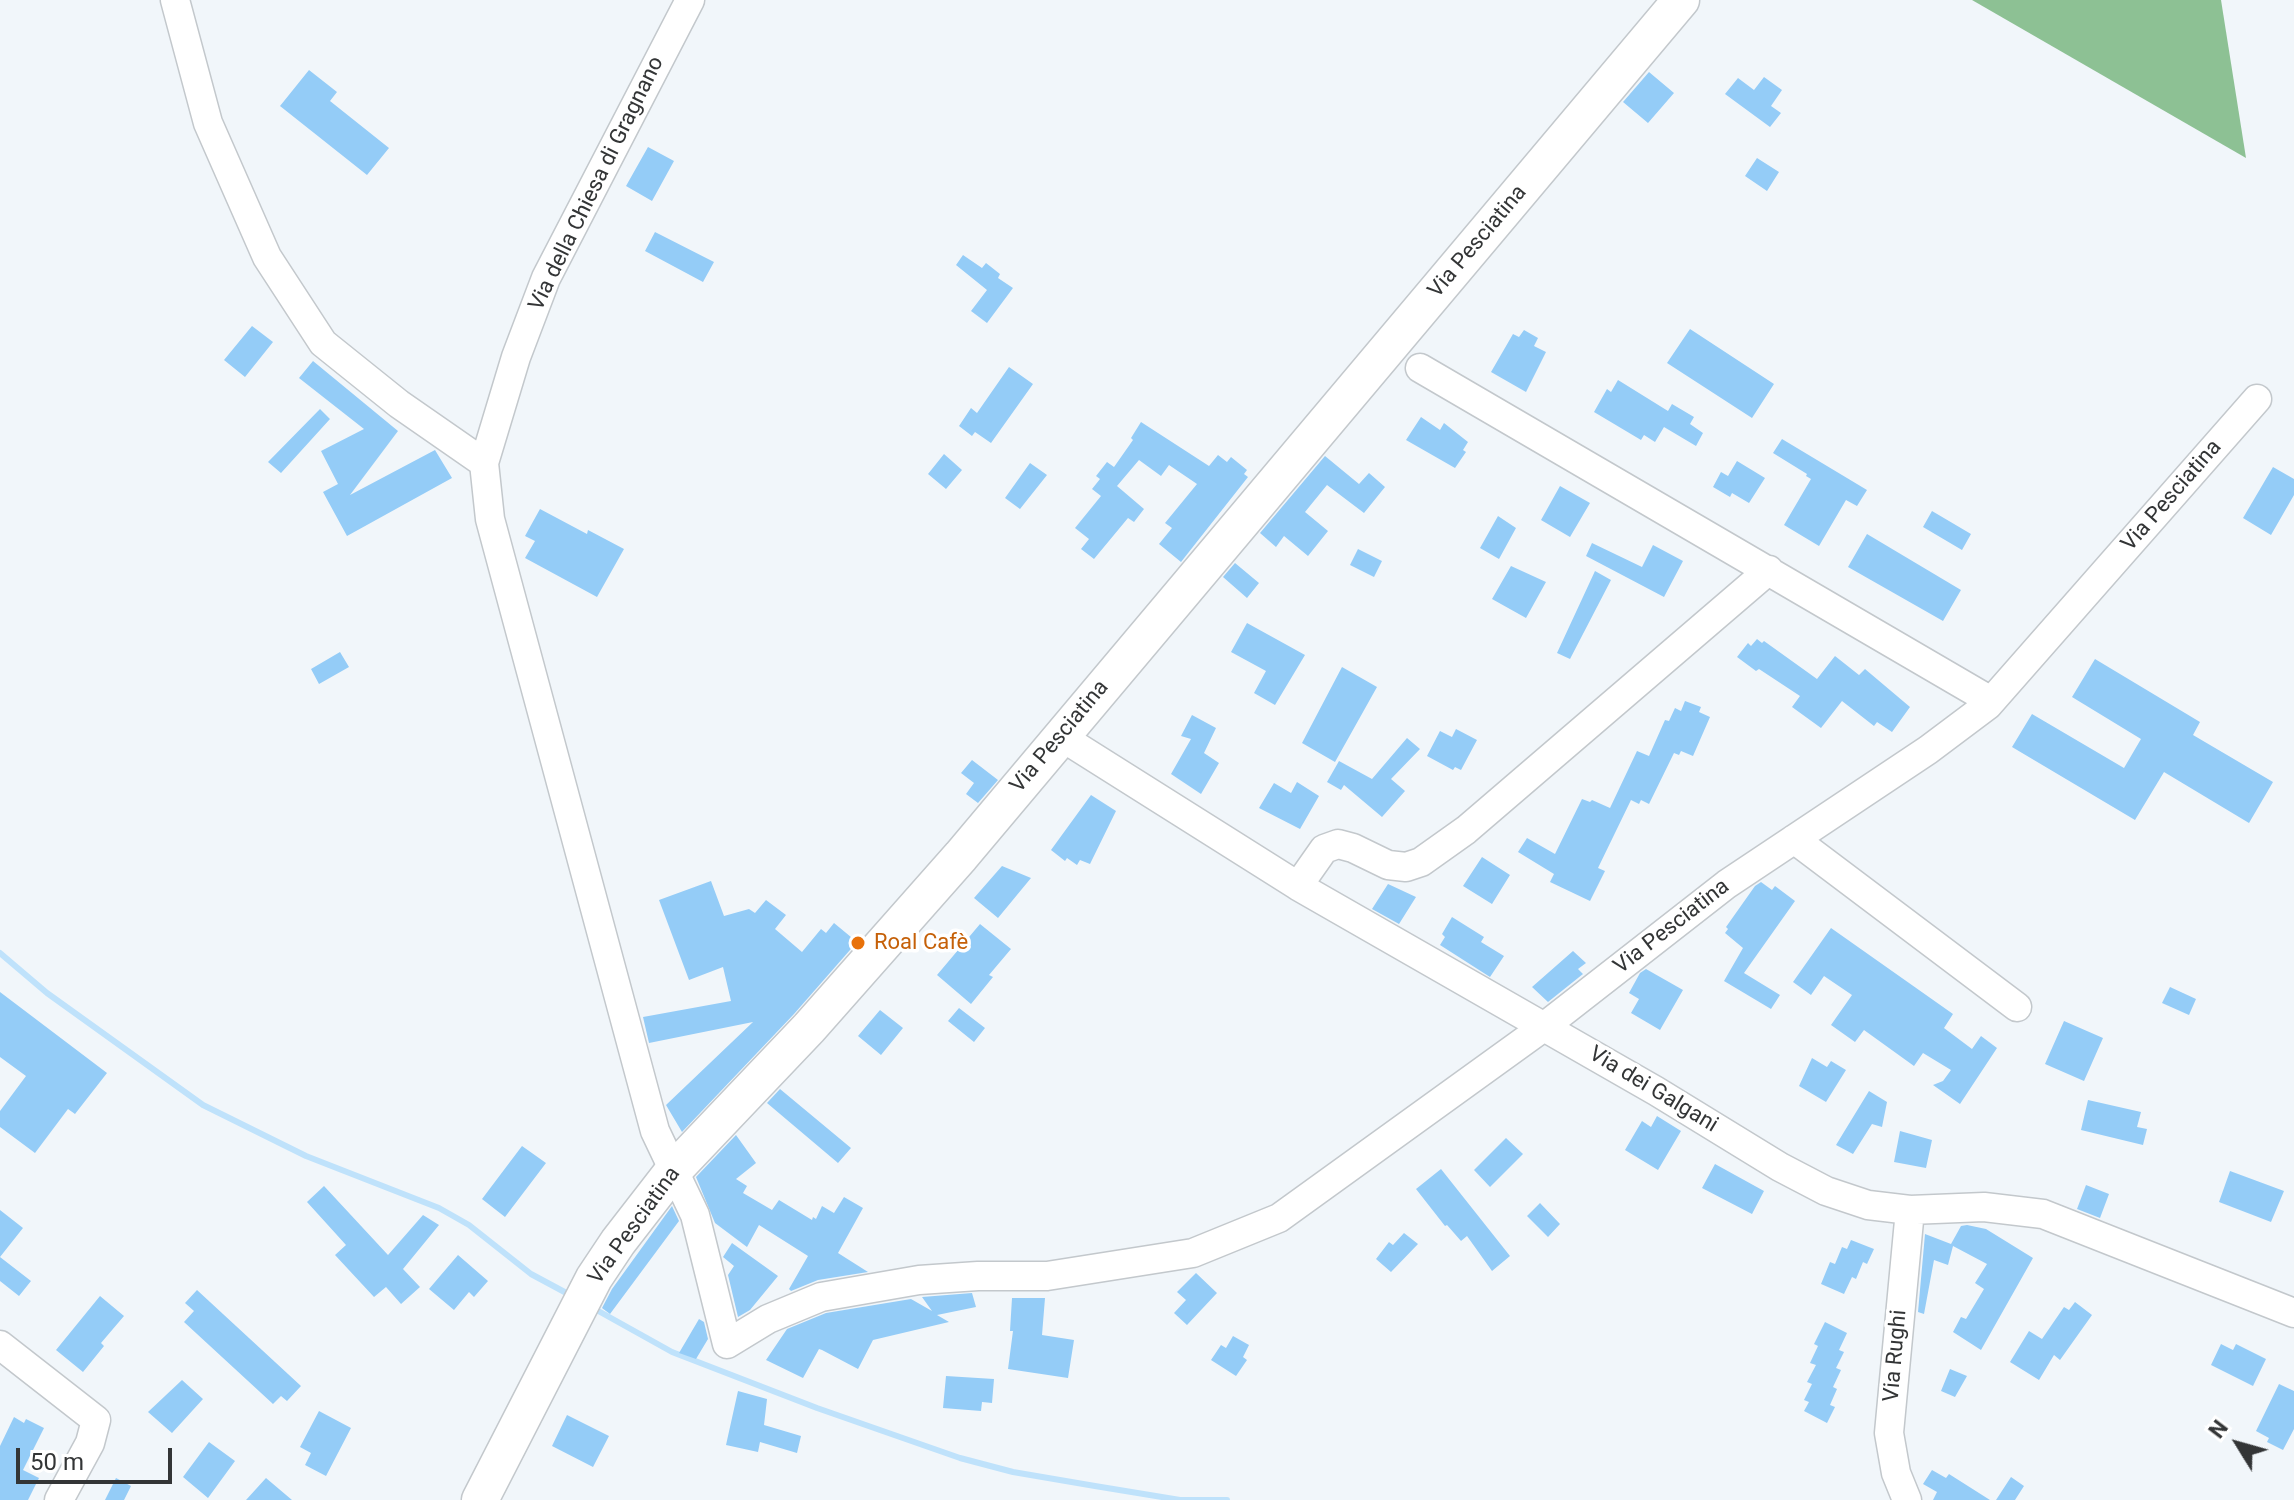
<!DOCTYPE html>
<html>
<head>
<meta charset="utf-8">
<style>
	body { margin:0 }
	#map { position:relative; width:2294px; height:1500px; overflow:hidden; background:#f1f6fa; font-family:Roboto,sans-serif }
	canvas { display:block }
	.north { position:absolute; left:2198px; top:1404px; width:80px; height:80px; -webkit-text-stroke:6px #fff; paint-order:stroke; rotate:307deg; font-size:22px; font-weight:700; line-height:32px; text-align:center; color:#333536 }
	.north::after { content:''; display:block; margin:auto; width:28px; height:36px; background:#333536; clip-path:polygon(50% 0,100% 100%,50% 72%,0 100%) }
	.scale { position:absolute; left:16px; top:1448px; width:156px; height:36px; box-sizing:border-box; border:4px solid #333536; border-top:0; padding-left:10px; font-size:24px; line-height:28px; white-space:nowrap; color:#333536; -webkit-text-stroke:6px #fff; paint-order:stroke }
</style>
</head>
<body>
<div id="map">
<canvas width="2294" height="1500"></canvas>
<div class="north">N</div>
<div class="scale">50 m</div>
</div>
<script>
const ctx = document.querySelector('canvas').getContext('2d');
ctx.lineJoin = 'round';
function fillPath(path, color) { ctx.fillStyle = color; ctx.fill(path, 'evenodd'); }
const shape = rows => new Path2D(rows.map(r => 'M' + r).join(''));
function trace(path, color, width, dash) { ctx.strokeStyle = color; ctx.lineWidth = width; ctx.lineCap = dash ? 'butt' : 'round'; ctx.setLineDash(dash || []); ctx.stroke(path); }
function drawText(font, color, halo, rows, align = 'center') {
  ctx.font = font + ' Roboto,sans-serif'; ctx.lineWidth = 7; ctx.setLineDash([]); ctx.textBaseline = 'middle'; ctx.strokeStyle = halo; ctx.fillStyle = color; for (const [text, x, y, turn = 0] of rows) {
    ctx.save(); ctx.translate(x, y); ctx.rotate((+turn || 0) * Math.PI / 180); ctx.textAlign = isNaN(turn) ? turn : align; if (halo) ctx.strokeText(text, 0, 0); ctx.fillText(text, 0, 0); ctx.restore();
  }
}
fillPath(shape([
	[1972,0,2221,0,2246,158]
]), '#8dc194');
trace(shape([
	[0,953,47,993,203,1105,306,1156,439,1208,469,1225,531,1274,572,1296],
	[593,1308,672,1352,817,1408,960,1458,1013,1472,1095,1486,1180,1500,1227,1500]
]), '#bfe2fb', 6);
fillPath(shape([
	[309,70,337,92,330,101,389,148,367,175,280,106],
	[1649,72,1674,93,1648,123,1623,102],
	[1764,77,1782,90,1771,106,1781,113,1770,127,1725,94,1738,78,1754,90],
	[648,147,674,161,652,201,626,186],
	[1757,158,1779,172,1767,191,1745,176],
	[655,232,714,262,703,282,645,251],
	[963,255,982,268,986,263,1000,274,998,278,1013,288,987,323,971,311,987,290,956,265],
	[252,326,273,342,245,377,224,360],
	[1690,329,1774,384,1752,418,1667,363],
	[1524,330,1538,338,1534,346,1546,352,1526,392,1491,372,1513,334,1519,337],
	[313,361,398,431,350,495,435,450,452,478,347,536,323,492,338,484,321,451,364,429,299,378],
	[1009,367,1033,384,991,443,975,432,972,436,959,426,971,408,977,413],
	[1618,380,1668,411,1672,404,1694,417,1690,424,1703,433,1696,446,1664,427,1655,442,1644,435,1641,440,1594,412,1607,389,1611,392],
	[320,409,330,419,281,473,268,462],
	[1421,417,1440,430,1444,423,1468,442,1463,450,1466,452,1455,468,1406,440],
	[1141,422,1209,466,1218,455,1227,462,1231,457,1247,470,1244,474,1248,477,1181,562,1159,544,1172,528,1165,523,1197,484,1169,465,1161,476,1139,460,1117,486,1144,509,1134,522,1128,518,1094,559,1081,549,1089,539,1075,528,1101,496,1092,489,1100,479,1096,476,1107,462,1114,467,1133,440,1131,438],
	[1782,439,1867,490,1857,506,1846,500,1819,546,1784,525,1811,479,1806,476,1807,474,1773,453],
	[944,454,962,470,946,489,928,474],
	[1325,456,1359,484,1369,473,1385,487,1364,513,1327,485,1305,512,1328,531,1308,556,1284,536,1276,547,1260,533],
	[1737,461,1765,478,1749,503,1732,493,1730,497,1713,487,1721,472,1728,476],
	[1030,463,1047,475,1020,509,1005,498],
	[2273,467,2294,479,2294,495,2271,535,2243,518],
	[1560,486,1590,503,1570,537,1541,520],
	[540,509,587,534,588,530,624,549,597,597,525,558,535,541,525,536],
	[1932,511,1971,534,1962,550,1923,527],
	[1498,516,1516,528,1499,559,1480,548],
	[1867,534,1961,590,1943,621,1848,567],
	[1592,543,1642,567,1653,545,1683,561,1664,597,1586,556],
	[1358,549,1382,561,1374,577,1350,565],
	[1235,563,1259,583,1247,598,1223,577],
	[1511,566,1546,582,1526,618,1492,599],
	[1595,571,1611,580,1570,659,1557,653],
	[1247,623,1305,655,1275,705,1254,693,1266,671,1231,652],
	[1757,639,1762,643,1764,641,1817,679,1835,656,1859,675,1865,669,1910,707,1892,732,1877,722,1874,726,1842,701,1821,728,1792,707,1800,696,1759,669,1756,671,1737,657,1748,643,1751,646],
	[340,652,349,667,319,684,311,669],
	[2095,659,2200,722,2193,735,2273,782,2249,823,2164,772,2135,820,2012,747,2032,714,2124,768,2141,739,2072,697],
	[1342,667,1377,687,1335,762,1302,743],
	[1685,701,1701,707,1699,712,1710,717,1693,756,1681,751,1679,755,1674,753,1649,804,1641,800,1639,804,1631,800,1598,868,1605,871,1590,901,1550,882,1554,874,1518,852,1527,838,1555,854,1582,799,1590,802,1592,800,1610,808,1637,751,1649,756,1665,720,1669,721,1675,708,1681,711],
	[1192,715,1216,728,1204,753,1219,763,1201,794,1171,774,1191,739,1181,736],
	[1456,729,1477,740,1461,770,1455,767,1453,770,1427,756,1440,731,1452,737],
	[1407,738,1420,749,1391,779,1405,791,1382,817,1344,785,1341,790,1327,782,1339,761,1372,779],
	[972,760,998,780,978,803,966,794,974,783,961,773],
	[1297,782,1319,796,1300,829,1259,808,1274,783,1291,793],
	[1091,795,1116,811,1090,864,1080,860,1077,865,1067,858,1065,861,1051,850],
	[1482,857,1510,875,1492,904,1463,886],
	[1002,866,1031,878,998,918,974,898],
	[711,881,724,916,749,909,755,913,766,900,786,915,775,929,802,952,821,929,826,933,834,923,857,942,794,1014,682,1132,666,1105,753,1022,649,1043,643,1017,731,1001,723,967,689,980,659,900],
	[1761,882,1772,890,1775,886,1795,901,1744,973,1780,995,1771,1009,1724,981,1743,948,1725,933,1728,929,1726,927,1755,886],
	[1388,884,1416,897,1399,924,1372,909],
	[1452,917,1484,937,1481,942,1504,956,1490,977,1440,945,1445,937,1442,934],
	[980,924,1011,949,989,975,993,977,971,1004,937,975],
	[1831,928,1953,1014,1944,1028,1972,1049,1981,1036,1997,1048,1960,1104,1933,1085,1943,1081,1951,1070,1923,1053,1914,1066,1864,1030,1855,1042,1831,1025,1852,995,1824,976,1811,995,1793,982],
	[1573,951,1586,963,1578,969,1583,974,1548,1002,1532,987],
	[1646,969,1683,990,1660,1030,1631,1013,1639,999,1629,993,1640,973],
	[2170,987,2196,999,2189,1015,2162,1003],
	[0,992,107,1073,75,1114,68,1109,35,1153,0,1127,0,1111,26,1076,0,1057],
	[959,1008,985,1028,974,1042,948,1021],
	[880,1010,903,1028,881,1055,858,1036],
	[2064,1021,2103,1038,2084,1081,2045,1064],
	[1812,1058,1827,1067,1831,1061,1846,1070,1826,1102,1799,1086],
	[780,1089,851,1148,838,1163,767,1103],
	[1869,1091,1887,1102,1882,1127,1872,1124,1853,1154,1836,1145],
	[2088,1100,2141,1112,2137,1127,2147,1129,2143,1145,2081,1130],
	[1657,1116,1681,1131,1658,1170,1625,1150,1642,1121,1651,1127],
	[1900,1131,1932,1140,1926,1168,1894,1162],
	[736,1135,756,1163,736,1179,747,1186,743,1193,772,1210,779,1200,812,1220,813,1217,816,1219,822,1206,834,1213,844,1197,863,1208,838,1253,868,1272,818,1280,791,1291,789,1289,808,1256,759,1225,747,1247,715,1223,696,1177],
	[1506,1138,1523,1154,1490,1187,1474,1170],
	[522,1146,546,1163,505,1217,482,1199],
	[1715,1164,1764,1191,1752,1214,1702,1188],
	[1441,1169,1510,1256,1492,1271,1467,1236,1461,1241,1447,1225,1445,1226,1416,1189],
	[2230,1171,2284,1191,2271,1222,2219,1202],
	[2086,1185,2109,1194,2100,1218,2077,1209],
	[324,1186,388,1255,423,1215,439,1225,403,1269,420,1287,401,1304,386,1287,374,1297,335,1255,346,1245,307,1202],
	[1540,1203,1560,1224,1548,1237,1527,1216],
	[672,1206,679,1221,610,1314,602,1308,612,1289],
	[0,1210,23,1228,0,1257,31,1281,19,1296,0,1281],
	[1967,1225,1986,1229,2033,1258,1981,1350,1953,1332,1961,1317,1966,1319,1984,1289,1975,1283,1987,1264,1953,1246,1948,1265,1934,1260,1924,1314,1918,1312,1925,1234,1951,1244,1961,1226],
	[1404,1233,1418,1244,1391,1272,1376,1259,1389,1242,1393,1245],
	[1851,1240,1874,1249,1867,1264,1863,1262,1856,1279,1852,1277,1844,1294,1821,1284,1830,1262,1835,1264,1842,1247,1847,1249],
	[732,1243,778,1276,750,1310,738,1317,728,1275,734,1266,723,1257],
	[458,1255,488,1281,474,1297,469,1292,454,1310,429,1289],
	[1196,1273,1217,1293,1187,1325,1174,1313,1186,1300,1177,1292],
	[197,1290,301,1386,287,1401,281,1396,273,1404,184,1322,194,1311,185,1303],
	[972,1293,976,1307,937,1315,949,1322,873,1340,858,1369,822,1350,819,1349,803,1378,766,1360,787,1329,826,1313,911,1299,932,1311,922,1297],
	[100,1296,124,1316,101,1343,104,1346,83,1372,56,1350],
	[1012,1298,1045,1298,1042,1335,1074,1340,1068,1378,1008,1369,1013,1331,1010,1331],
	[2075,1302,2092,1315,2060,1360,2054,1355,2039,1380,2010,1362,2029,1331,2042,1339,2064,1307,2069,1310],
	[699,1319,704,1322,708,1339,696,1359,679,1353],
	[1825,1322,1847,1333,1839,1350,1844,1352,1836,1368,1841,1370,1833,1387,1837,1389,1830,1405,1835,1407,1827,1423,1804,1411,1809,1402,1804,1400,1812,1384,1807,1382,1816,1365,1810,1363,1818,1346,1814,1344],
	[1233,1336,1249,1345,1243,1357,1247,1360,1236,1376,1211,1360,1221,1345,1226,1348],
	[2221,1344,2233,1350,2236,1344,2266,1359,2253,1386,2211,1365],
	[1950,1369,1967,1376,1955,1397,1941,1391],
	[946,1376,994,1379,992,1403,982,1402,981,1411,943,1408],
	[182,1380,203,1399,172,1433,148,1412],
	[2279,1384,2294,1391,2294,1429,2283,1450,2267,1442,2269,1438,2256,1431],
	[738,1391,767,1399,764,1425,801,1436,797,1453,760,1442,758,1452,726,1445],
	[319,1411,351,1428,326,1476,305,1465,311,1453,300,1447],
	[567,1415,609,1436,593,1467,552,1446],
	[14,1417,24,1423,26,1419,44,1428,23,1470,39,1478,28,1500,0,1500,0,1446],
	[209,1442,235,1461,208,1498,183,1477],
	[1932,1470,1946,1478,1949,1474,1990,1500,1933,1500,1937,1492,1923,1484],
	[2011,1477,2024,1486,2015,1500,1996,1500],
	[116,1478,131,1486,124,1500,105,1500],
	[266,1478,292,1500,246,1500]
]), '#94ccf7');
const minor = shape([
	[175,0,208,123,267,257,323,343,399,404,484,463],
	[690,0,546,278,516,357,484,463,490,519,655,1131,695,1215,727,1344,768,1319,821,1297,919,1280,978,1276,1047,1276,1193,1253,1279,1218,1545,1026,1727,884,1928,750,1988,705,2257,399],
	[1420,368,1991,701],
	[1060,736,1298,886,1656,1091,1780,1167,1826,1191,1868,1205,1910,1210,1984,1207,2043,1214,2294,1313],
	[1794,839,2017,1007],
	[1298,886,1324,849,1338,844,1353,848,1388,865,1406,867,1421,862,1466,830,1769,570],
	[0,1345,96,1420,90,1443,59,1500],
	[1907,1500,1896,1473,1889,1433,1910,1210]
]);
const major = shape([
	[480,1500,594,1278,618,1242,673,1171,809,1028,961,856,1681,0]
]);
trace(minor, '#c3c8cc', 31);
trace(major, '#c3c8cc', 39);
trace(minor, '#fff', 28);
trace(major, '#fff', 36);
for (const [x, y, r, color] of [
	[858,943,8,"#e8710a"]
]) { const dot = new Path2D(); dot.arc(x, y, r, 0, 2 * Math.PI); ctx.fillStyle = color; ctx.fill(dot); trace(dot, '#fff', 3); }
drawText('22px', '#333536', '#fff', [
	["Via della Chiesa di Gragnano",597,184,-64],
	["Via Pesciatina",1478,242,-50],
	["Via Pesciatina",2172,496,-49],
	["Via Pesciatina",1060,737,-50],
	["Via Pesciatina",1672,927,-38],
	["Via dei Galgani",1653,1090,31],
	["Via Pesciatina",635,1226,-54],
	["Via Rughi",1896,1356,-85]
]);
drawText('22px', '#c56008', '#fff', [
	["Roal Cafè",874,943]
], 'left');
</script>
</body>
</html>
